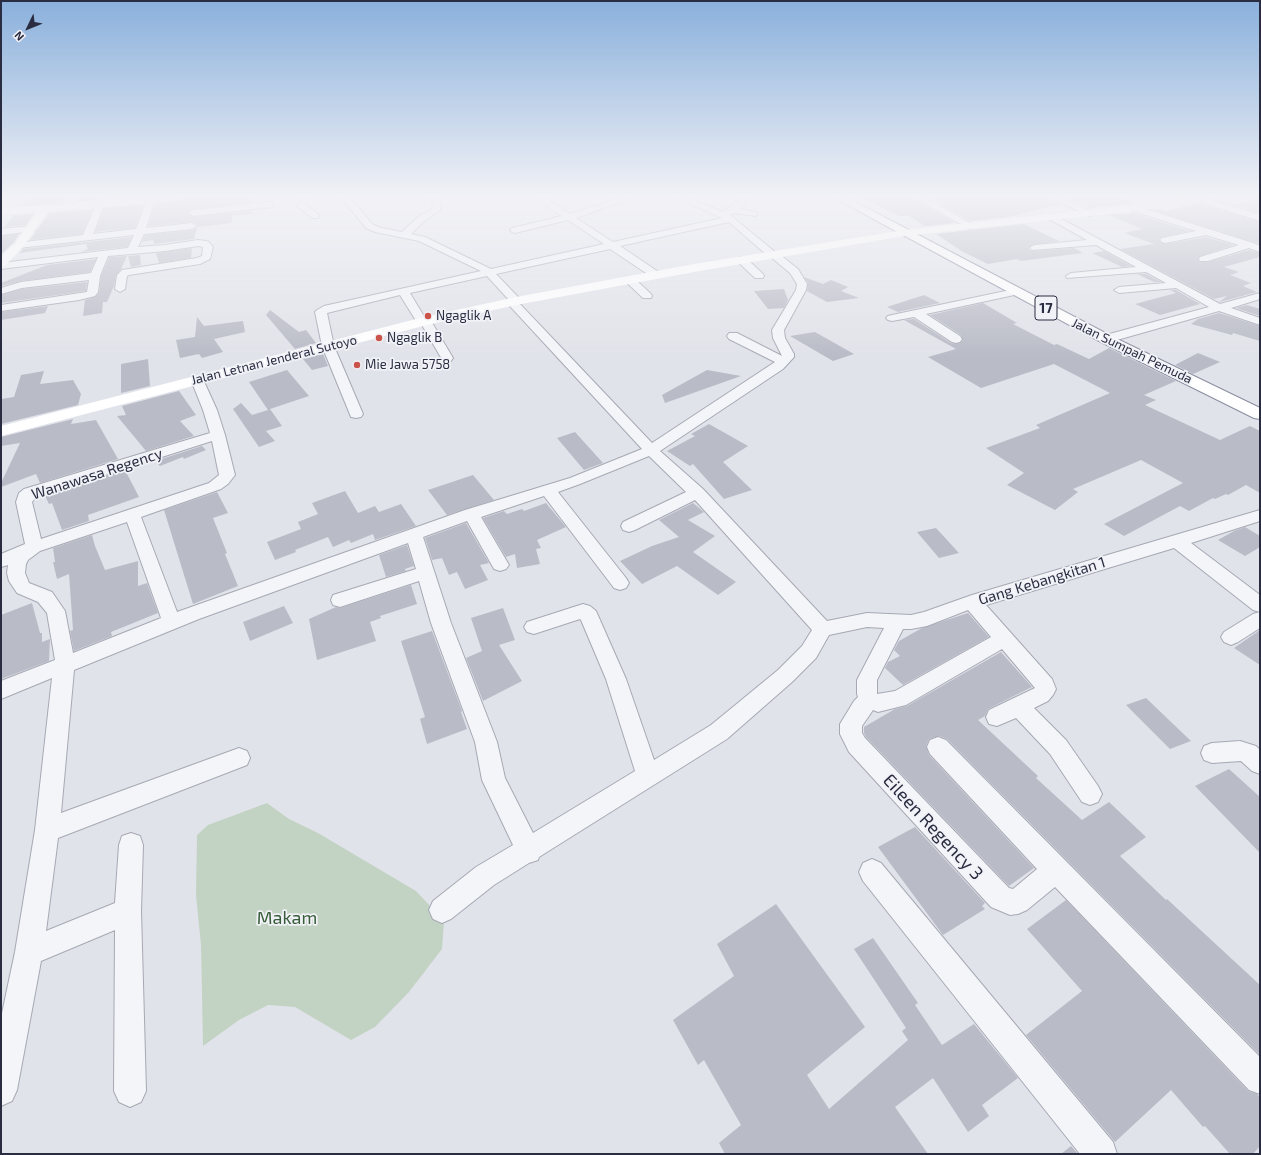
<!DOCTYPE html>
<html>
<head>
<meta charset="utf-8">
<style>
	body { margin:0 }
	#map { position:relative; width:1261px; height:1155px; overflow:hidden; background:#e1e3ea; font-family:"Exo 2",sans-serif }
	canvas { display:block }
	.frame { position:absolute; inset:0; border:2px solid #2a2d41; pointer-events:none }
	.north { position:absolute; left:8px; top:8px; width:40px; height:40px; -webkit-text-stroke:3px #f1f2f7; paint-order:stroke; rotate:227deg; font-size:11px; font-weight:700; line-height:16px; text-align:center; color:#2a2d41 }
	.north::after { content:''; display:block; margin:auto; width:14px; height:18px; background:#2a2d41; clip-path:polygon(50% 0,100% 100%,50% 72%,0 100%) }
</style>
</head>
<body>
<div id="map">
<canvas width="1261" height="1155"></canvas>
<div class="frame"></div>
<div class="north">N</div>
</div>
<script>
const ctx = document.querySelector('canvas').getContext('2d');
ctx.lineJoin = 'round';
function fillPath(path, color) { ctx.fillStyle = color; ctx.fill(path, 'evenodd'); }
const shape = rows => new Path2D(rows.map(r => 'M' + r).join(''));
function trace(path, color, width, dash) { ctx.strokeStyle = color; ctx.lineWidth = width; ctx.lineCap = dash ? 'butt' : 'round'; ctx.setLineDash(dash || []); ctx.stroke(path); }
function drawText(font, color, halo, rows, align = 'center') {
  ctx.font = font + ' "Exo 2",sans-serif'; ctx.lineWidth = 3.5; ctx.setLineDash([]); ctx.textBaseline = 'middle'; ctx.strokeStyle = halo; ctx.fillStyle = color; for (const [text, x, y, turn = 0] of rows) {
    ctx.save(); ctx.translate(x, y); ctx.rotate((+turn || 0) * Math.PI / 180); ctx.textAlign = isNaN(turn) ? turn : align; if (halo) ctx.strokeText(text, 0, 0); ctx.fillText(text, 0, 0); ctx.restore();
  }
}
fillPath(shape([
	[267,803,289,819,318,833,416,891,444,921,442,949,409,992,375,1027,351,1040,295,1007,268,1005,239,1020,203,1046,201,945,196,895,197,835,208,825]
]), '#c3d3c3');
fillPath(shape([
	[29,196,69,196,61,204,22,206],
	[82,196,85,196,84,198,130,196,77,202],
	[186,196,232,196,232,199,254,196,253,202,193,209,188,213,193,217,252,211,251,214,232,215,232,223,198,227,198,225,192,222,148,226,156,203,180,200],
	[857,196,911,196,955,223,925,226,909,216,899,216],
	[927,196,1045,196,1061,204,1008,217,970,221],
	[1062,196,1119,196,1138,203,1091,208],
	[1260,198,1260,213,1215,199,1236,204],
	[1198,203,1260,222,1260,244,1152,210,1160,209,1167,211],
	[144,204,135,228,95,232,104,208],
	[93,209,82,234,30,240,49,213],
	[1133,213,1190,231,1162,237,1158,240,1165,244,1206,237,1234,245,1200,256,1198,260,1200,262,1208,262,1249,250,1260,253,1260,257,1224,267,1239,272,1230,275,1251,283,1243,286,1257,292,1220,302,1219,302,1227,296,1214,299,1120,249,1154,244,1124,233,1142,229,1109,215],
	[34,214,26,225,4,227,14,215],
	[1024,224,1059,241,1032,245,1028,248,1031,251,1074,248,1083,253,1021,261,1017,259,988,264,963,252,936,234],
	[197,228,194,239,154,244,153,240,142,242,145,235,192,230],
	[19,234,14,242,1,254,1,236],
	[132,237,127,247,80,252,88,249,86,244,19,253,23,249],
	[192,248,191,258,159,263,156,253],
	[1104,251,1131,266,1122,267,1092,253],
	[140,255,141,265,131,267,128,256],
	[127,256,121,269,116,275,114,286,107,302,103,302,102,313,83,316,85,300,95,297,99,293,101,276,109,257],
	[96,259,90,272,21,281,1,286,1,283,47,265],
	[1137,274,1146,274,1161,282,1154,282],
	[804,277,823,284,831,280,848,287,841,291,859,298,827,302,807,291,808,283],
	[87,282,86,291,1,303,1,295,22,289],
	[784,289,788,300,784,308,768,309,754,291],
	[1170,290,1176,290,1200,304,1160,315,1135,304,1176,293],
	[924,295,940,303,898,312,887,307],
	[983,303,1017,323,1013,324,1054,345,1057,344,1089,359,1109,348,1176,381,1144,395,1156,400,1145,405,1220,440,1250,426,1260,431,1260,493,1246,485,1228,495,1226,494,1215,499,1213,498,1189,511,1180,506,1124,536,1104,524,1183,483,1141,460,1073,489,1078,492,1055,510,1007,485,1024,473,986,448,1040,428,1036,425,1110,393,1054,364,981,388,928,357,956,349,904,320,914,319,951,343,956,344,960,343,963,340,961,335,930,315],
	[1247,305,1260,309,1260,316,1236,308],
	[48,306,45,313,1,320,1,312],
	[270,310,299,332,306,330,316,343,295,349,266,315],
	[1219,313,1260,326,1260,341,1233,333,1232,335,1191,324,1198,319],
	[197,317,204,326,243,321,245,332,214,339,223,352,202,358,199,354,180,358,176,340,195,337],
	[815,332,854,354,833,361,790,336],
	[1198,353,1220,362,1193,374,1175,365],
	[323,354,328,366,312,370,303,359],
	[148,359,150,386,121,393,121,364],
	[287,370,309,396,270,409,282,426,266,431,275,441,259,447,233,409,241,403,252,415,268,410,249,382],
	[707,370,741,376,665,403,662,395],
	[44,371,40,384,73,380,81,394,78,405,1,424,1,399,14,397,21,375],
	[179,391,196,415,180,421,194,436,146,451,117,416,126,415,122,406],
	[73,419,71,424,96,420,118,459,40,483,36,474,1,487,1,483,20,443,1,446,1,437],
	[709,424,748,446,723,462,752,490,724,499,693,464,690,466,667,451,695,436,691,434],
	[575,432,603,463,584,470,557,438],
	[202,446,206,450,184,459,183,457,160,466,155,461],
	[125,470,139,497,88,515,89,521,62,530,52,503,49,504,45,496],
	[473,475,494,500,447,515,428,490],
	[345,491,358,513,375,506,379,512,401,504,416,526,375,540,373,534,351,543,349,540,333,547,328,537,295,550,296,552,275,560,267,542,301,529,298,522,318,514,312,503],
	[217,492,228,513,213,518,227,553,225,554,238,586,193,604,164,510],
	[546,503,566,527,537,540,541,548,536,549,540,564,517,568,515,554,506,557,483,518,504,511,507,514,522,509,524,511],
	[693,503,704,512,688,520,715,536,693,552,736,582,718,595,677,566,642,584,620,561,652,546,679,537,659,520],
	[466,523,489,563,480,565,488,580,465,589,457,572,449,575,442,558,432,560,425,538],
	[1245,527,1260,536,1260,547,1245,556,1218,540,1234,531],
	[936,528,959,553,939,558,917,532],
	[92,535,95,546,105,570,138,561,138,586,147,583,158,613,111,632,112,636,74,651,70,631,73,630,69,574,57,579,53,562,55,562,53,548],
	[407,545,414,566,405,569,406,571,386,577,379,555],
	[411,585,417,604,380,616,381,618,370,622,376,641,317,660,309,619,336,607,340,608],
	[32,603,40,633,42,633,42,642,50,639,49,661,1,679,1,615],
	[284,606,293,623,250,641,243,622],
	[503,608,515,640,499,645,522,681,483,701,466,658,482,651,471,618],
	[968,613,989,637,903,685,885,668,888,662,900,656,894,650,899,641,922,628],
	[1260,630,1260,665,1234,648],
	[432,631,462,711,461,712,467,729,427,744,420,719,425,717,401,641],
	[1001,652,1032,687,988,709,985,716,978,720,1038,776,1036,778,1082,820,1109,802,1146,837,1120,856,1166,900,1167,899,1260,985,1260,1055,947,739,939,736,929,739,926,746,929,755,1034,868,1009,886,866,737,864,733,864,727,895,709,907,706],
	[1146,698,1191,741,1170,749,1126,705],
	[1229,769,1260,797,1260,853,1195,786],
	[915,827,985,903,982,906,985,909,943,935,878,847],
	[1066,900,1248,1091,1257,1094,1260,1098,1260,1146,1253,1154,1230,1154,1205,1126,1203,1127,1171,1090,1115,1142,1026,1035,1082,991,1027,929],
	[776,904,865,1027,807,1075,829,1109,908,1040,902,1031,906,1028,854,949,873,938,918,1003,915,1005,942,1045,974,1024,1018,1078,982,1105,989,1116,968,1132,933,1078,895,1107,928,1154,725,1154,719,1143,741,1125,704,1060,698,1065,673,1020,734,976,717,944],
	[1071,1146,1078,1154,1061,1154]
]), '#b9bbc6');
const street = shape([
	[72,196,81,196,66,210,60,210,59,208,60,206,72,196],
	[304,196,312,196,306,205,318,214,319,216,318,218,312,218,297,206,304,196],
	[340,196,349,196,372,224,381,228,402,232,418,217,432,209,433,203,426,196,435,196,441,202,440,210,424,221,411,234,425,237,491,269,604,244,568,220,515,233,512,232,510,230,512,228,562,216,542,203,541,201,542,199,548,199,570,214,625,196,638,196,576,218,613,242,722,218,673,196,685,196,723,212,744,196,754,196,739,209,756,212,757,214,756,216,733,213,730,215,775,252,778,253,798,269,807,284,806,290,784,330,785,338,794,354,794,357,783,369,660,451,703,489,827,621,867,613,911,615,924,612,972,595,1260,510,1260,521,1191,543,1260,595,1260,628,1238,642,1231,645,1224,642,1221,637,1224,632,1253,614,1260,612,1253,610,1174,548,986,605,1052,679,1056,689,1053,695,1048,701,1034,708,1066,740,1098,786,1102,794,1098,802,1090,805,1082,802,1050,754,1016,718,997,726,989,724,986,717,989,710,1035,688,1002,649,906,705,878,712,873,710,862,726,862,733,865,738,1009,888,1013,889,1037,869,930,754,927,747,930,740,938,737,946,740,1260,1057,1260,1094,1249,1090,1055,887,1027,910,1018,914,1010,915,991,907,849,752,840,734,840,724,854,701,858,697,857,694,857,680,884,628,867,627,829,635,816,658,792,682,727,739,539,857,538,860,529,863,494,885,451,919,442,923,433,919,429,910,433,901,476,867,513,845,482,780,475,742,431,623,419,581,340,607,333,605,331,600,333,595,416,569,408,543,199,619,74,670,61,813,239,748,247,751,250,758,247,765,58,838,46,931,115,903,119,845,122,836,131,833,140,836,143,845,141,911,146,1091,141,1102,130,1107,119,1102,114,1091,115,930,41,961,17,1090,12,1101,1,1106,1,1018,15,952,35,830,52,678,1,699,1,681,55,660,47,613,38,602,17,593,9,581,7,573,8,565,1,567,1,554,25,544,16,502,19,493,24,489,210,433,203,410,191,380,192,377,202,377,217,410,225,435,235,475,228,484,221,489,141,517,177,612,465,510,570,478,642,449,508,304,506,302,509,300,487,276,410,293,425,318,429,319,431,321,453,358,451,361,447,362,443,361,422,325,418,324,400,295,327,313,334,346,363,414,361,417,356,418,351,417,322,346,315,312,317,310,324,306,481,271,419,241,375,232,366,228,340,196],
	[729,222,769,257,772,258,790,273,797,284,796,290,772,330,773,338,782,356,737,333,729,333,727,336,729,339,775,362,652,443,519,303,521,301,520,299,496,274,610,249,652,277,656,278,661,275,660,273,620,246,729,222],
	[212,441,219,475,209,483,41,539,32,502,36,497,212,441],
	[649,456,686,492,623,522,621,526,623,530,629,532,635,530,695,500,812,630,802,646,778,670,711,725,654,760,626,679,596,611,590,606,583,604,527,622,524,627,527,632,534,634,580,619,581,620,606,679,635,771,533,833,505,778,497,742,451,623,423,537,467,521,494,569,500,571,506,569,509,565,481,517,544,496,614,588,620,590,626,588,629,583,626,578,558,492,580,484,649,456],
	[127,522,161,618,73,653,65,611,52,592,29,583,25,573,26,564,28,560,40,551,127,522],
	[968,610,991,637,895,691,877,694,877,680,903,629,911,629,927,626,968,610],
	[912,196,923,196,975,226,970,229,967,228,912,196],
	[1046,196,1058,196,1095,213,1091,216,1088,215,1046,196],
	[1193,196,1199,196,1260,215,1260,221,1193,200,1193,196],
	[151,197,155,200,146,228,192,223,197,226,192,229,144,234,138,247,165,245,198,240,206,241,209,242,213,247,210,259,200,264,129,275,127,276,125,289,120,292,115,289,117,275,122,270,197,258,202,256,203,247,198,246,165,251,108,256,100,276,98,292,95,296,79,300,1,311,1,305,87,292,89,280,22,288,1,294,1,288,21,282,91,273,98,257,1,269,1,263,128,248,134,235,19,248,14,245,16,243,83,235,96,205,100,202,104,205,93,234,136,229,147,200,151,197],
	[269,202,272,203,273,205,272,207,193,216,189,213,193,210,269,202],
	[1133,205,1253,243,1260,246,1260,252,1249,248,1208,261,1200,261,1199,259,1200,257,1239,245,1206,235,1165,243,1162,242,1160,240,1162,238,1196,231,1130,210,1129,208,1130,206,1133,205],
	[1052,214,1220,304,1260,293,1260,299,1231,308,1260,318,1260,325,1219,311,1110,342,1102,342,1100,339,1102,336,1209,307,1176,288,1119,293,1114,290,1119,287,1166,283,1146,272,1067,278,1066,276,1071,273,1136,267,1096,245,1032,250,1030,248,1032,246,1035,245,1087,240,1049,219,1048,217,1052,214],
	[31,226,36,229,34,231,1,235,1,229,31,226],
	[742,257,746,258,763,274,764,276,763,278,755,278,738,262,737,260,738,258,742,257],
	[630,277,634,278,651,294,652,296,651,298,643,298,626,282,625,280,630,277],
	[1015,289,1019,290,1020,292,1019,294,926,314,960,336,962,339,960,342,956,343,952,342,914,317,892,321,888,320,886,318,888,316,892,315,1015,289],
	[1240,741,1256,746,1260,750,1260,774,1252,771,1241,761,1212,763,1204,760,1201,753,1204,746,1212,743,1240,741],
	[872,859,881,863,1113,1142,1117,1154,1080,1154,863,881,859,872,863,863,872,859]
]);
const highway = shape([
	[831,196,844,196,1111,336,1260,408,1260,419,1254,418,1101,342,831,196]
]);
trace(street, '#a6a9b4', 2);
trace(highway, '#898da0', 2);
fillPath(street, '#f4f5f8');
fillPath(shape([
	[147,196,185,196,180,199,48,212,23,247,5,266,1,267,1,256,15,243,37,212,1,214,1,208,63,205,147,196],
	[1190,196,1218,196,1213,199,1133,211,904,236,694,272,516,305,427,325,1,436,1,426,420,318,516,297,694,264,904,230,1133,205,1190,196]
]), '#fff');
fillPath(highway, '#fff');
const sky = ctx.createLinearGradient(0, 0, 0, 358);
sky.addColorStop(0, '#8ab0dc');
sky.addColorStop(0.55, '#f2f2f6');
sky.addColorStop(1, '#f2f2f600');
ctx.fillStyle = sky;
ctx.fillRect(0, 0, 1261, 358);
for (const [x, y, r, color] of [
	[428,316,4,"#cb544a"],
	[379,338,4,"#cb544a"],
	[357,365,4,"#cb544a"]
]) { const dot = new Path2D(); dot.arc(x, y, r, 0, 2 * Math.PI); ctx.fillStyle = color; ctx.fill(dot); trace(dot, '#f1f2f7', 1.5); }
drawText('13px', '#2a2d41', '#f1f2f7', [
	["Ngaglik A",436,316],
	["Ngaglik B",387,338],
	["Mie Jawa 5758",365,365]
], 'left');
drawText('13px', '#2a2d41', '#f1f2f7', [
	["Jalan Sumpah Pemuda",1132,351,26],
	["Jalan Letnan Jenderal Sutoyo",274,360,-14]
]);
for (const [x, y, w] of [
	[1046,308,22]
]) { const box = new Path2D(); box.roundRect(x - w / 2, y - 12, w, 24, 3); ctx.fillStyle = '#f1f2f7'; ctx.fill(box); trace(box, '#2a2d41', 1); }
drawText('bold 14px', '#2a2d41', null, [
	["17",1046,308]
]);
drawText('15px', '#2a2d41', '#f1f2f7', [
	["Wanawasa Regency",97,474,-18],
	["Gang Kebangkitan 1",1042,581,-17]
]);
drawText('18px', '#2a2d41', '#f1f2f7', [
	["Eileen Regency 3",933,827,47]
]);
drawText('18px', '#385c39', '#f1f2f7', [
	["Makam",287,918]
]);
</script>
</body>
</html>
